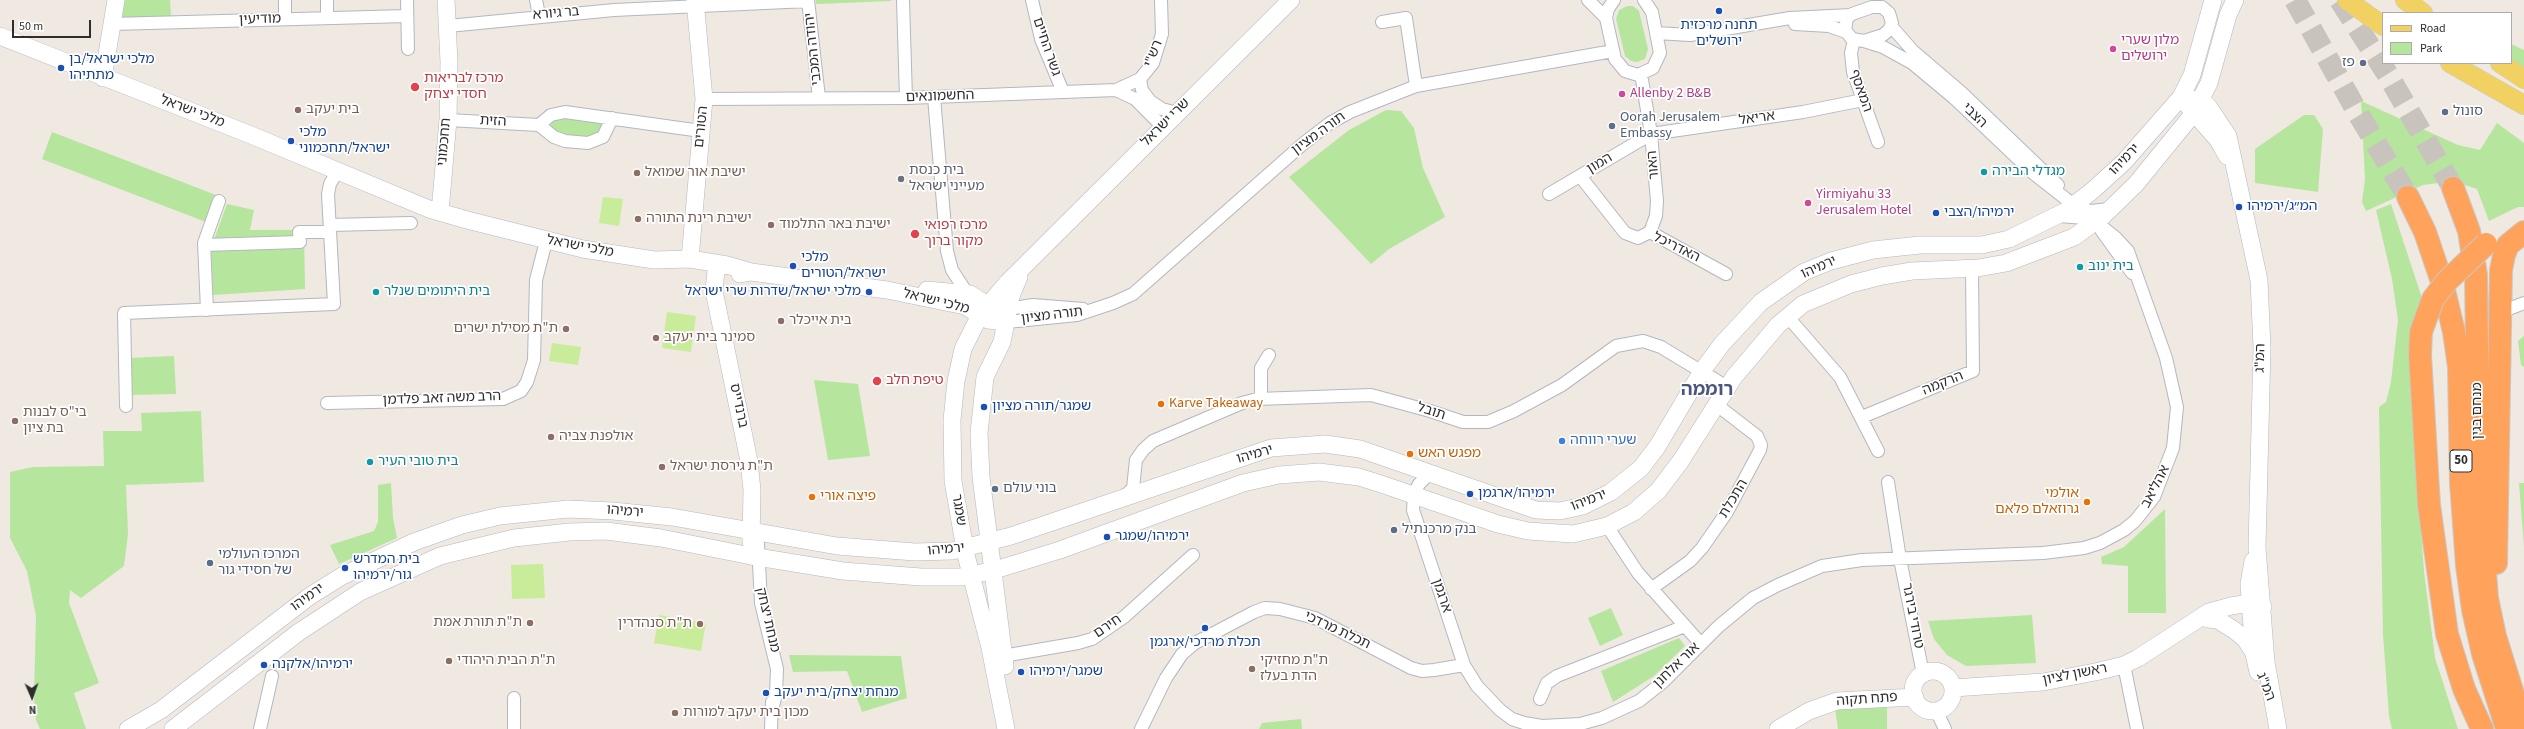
<!DOCTYPE html>
<html>
<head>
<meta charset="utf-8">
<style>
	body { margin:0 }
	#map { position:relative; width:2524px; height:729px; overflow:hidden; background:#efe9e1; font-family:"Source Sans 3",sans-serif }
	canvas { display:block }
	.legend { position:absolute; left:2382px; top:12px; width:130px; height:52px; box-sizing:border-box; background:#fff; border:1px solid #ababab; margin:0; padding:5px 7px; list-style:none; font-size:12px; color:#2e2e2e }
	.legend li { display:flex; align-items:center; gap:8px; height:20px }
	.legend b { width:20px; border:1px solid #ababab }
	.north { position:absolute; left:12px; top:677px; width:40px; height:40px; -webkit-text-stroke:3px #fff; paint-order:stroke; rotate:178deg; font-size:11px; font-weight:700; line-height:16px; text-align:center; color:#2e2e2e }
	.north::after { content:''; display:block; margin:auto; width:14px; height:18px; background:#2e2e2e; clip-path:polygon(50% 0,100% 100%,50% 72%,0 100%) }
	.scale { position:absolute; left:12px; top:20px; width:79px; height:18px; box-sizing:border-box; border:2px solid #2e2e2e; border-top:0; padding-left:5px; font-size:12px; line-height:14px; white-space:nowrap; color:#2e2e2e; -webkit-text-stroke:3px #fff; paint-order:stroke }
</style>
</head>
<body>
<div id="map">
<canvas width="2524" height="729"></canvas>
<ul class="legend">
<li><b style="height:5px;background:#f2d163"></b>Road</li>
<li><b style="height:11px;background:#b6e59e"></b>Park</li>
</ul>
<div class="north">N</div>
<div class="scale">50 m</div>
</div>
<script>
const ctx = document.querySelector('canvas').getContext('2d');
ctx.lineJoin = 'round';
function fillPath(path, color) { ctx.fillStyle = color; ctx.fill(path, 'evenodd'); }
const shape = rows => new Path2D(rows.map(r => 'M' + r).join(''));
function trace(path, color, width, dash) { ctx.strokeStyle = color; ctx.lineWidth = width; ctx.lineCap = dash ? 'butt' : 'round'; ctx.setLineDash(dash || []); ctx.stroke(path); }
function drawText(font, color, halo, rows, align = 'center') {
  ctx.font = font + ' "Source Sans 3","Noto Sans Hebrew",sans-serif'; ctx.lineWidth = 3.5; ctx.setLineDash([]); ctx.textBaseline = 'middle'; ctx.strokeStyle = halo; ctx.fillStyle = color; for (const [text, x, y, turn = 0] of rows) {
    ctx.save(); ctx.translate(x, y); ctx.rotate((+turn || 0) * Math.PI / 180); ctx.textAlign = isNaN(turn) ? turn : align; if (halo) ctx.strokeText(text, 0, 0); ctx.fillText(text, 0, 0); ctx.restore();
  }
}
fillPath(shape([
	[124,0,170,0,171,17,122,20],
	[816,0,891,0,891,1,816,4],
	[1627,6,1633,6,1639,11,1648,49,1645,59,1637,62,1631,61,1625,56,1616,19,1619,10],
	[2511,44,2524,50,2524,71,2511,63],
	[2361,101,2458,145,2480,150,2497,123,2524,143,2524,207,2518,207,2489,221,2477,189,2453,181,2423,185,2366,211,2362,202,2365,179],
	[1386,110,1401,111,1414,128,1423,168,1445,217,1389,249,1371,264,1289,177,1349,130],
	[2304,115,2314,115,2323,129,2318,192,2255,183,2255,149],
	[562,117,596,121,602,125,602,132,582,139,563,134,550,127,553,121],
	[52,132,216,195,206,222,42,159],
	[227,204,254,210,250,230,304,230,305,289,213,295,211,248],
	[2391,204,2423,301,2410,374,2424,572,2435,658,2458,729,2392,729,2389,716,2383,635,2379,407,2386,402,2391,382,2398,320,2392,279,2376,210],
	[2524,336,2524,367,2521,365,2518,341],
	[174,356,176,394,130,395,129,358],
	[814,380,858,384,870,456,828,460],
	[201,411,204,482,126,485,128,534,124,566,81,598,70,590,69,603,99,683,74,693,86,729,40,729,36,720,34,698,36,616,27,571,10,538,10,472,33,467,104,466,103,431,142,431,141,413],
	[391,483,393,518,397,538,339,564,330,545,374,531,378,522,378,485],
	[2519,483,2524,483,2524,547],
	[2165,509,2166,613,2128,613,2128,566,2102,564,2101,557,2124,547],
	[1611,608,1623,635,1600,646,1588,618],
	[2032,615,2036,663,1966,666,1947,655,1934,639,1928,621],
	[1679,638,1685,646,1654,676,1613,702,1601,671],
	[789,655,901,656,907,698,862,712,847,671,793,672],
	[1887,703,1887,729,1838,729,1835,708],
	[1301,719,1302,729,1259,729,1262,723]
]), '#b6e59e');
fillPath(shape([
	[603,197,623,199,619,226,599,223],
	[667,312,696,316,691,352,662,348],
	[552,343,581,347,578,365,549,361],
	[543,564,545,598,512,599,511,565],
	[659,615,706,623,701,651,654,643]
]), '#c9ec9a');
trace(shape([
	[2295,0,2359,115,2408,197],
	[2340,0,2388,75,2453,188]
]), '#c8c4bd', 22, [22, 11]);
const street = shape([
	[285,0,285,19],
	[327,0,327,18],
	[407,0,408,49],
	[536,0,539,15],
	[808,0,819,98],
	[903,0,906,98],
	[1032,0,1041,39,1063,92],
	[1588,0,1606,18],
	[1614,0,1608,9,1606,18,1615,59,1625,71,1638,75,1653,68,1660,53,1652,12,1644,0],
	[1872,7,1882,7,1889,13,1892,23,1889,30,1883,35,1864,41,1852,39,1845,30,1847,18,1852,14,1872,7],
	[1382,22,1406,18,1416,86],
	[112,24,407,16],
	[1795,24,1829,26,1846,32],
	[448,26,614,10,808,1],
	[1891,26,1913,51,1961,92,2058,185],
	[1656,33,1690,35,1790,18,1851,15],
	[1854,40,1851,53,1853,72,1878,142],
	[1864,41,1883,47,1912,63,1954,98,2033,173,2075,206,2090,211,2110,209],
	[1140,79,1142,90,1150,101,1162,109,1177,113],
	[1116,90,1140,79,1153,63,1162,34,1161,0],
	[934,97,947,251,952,270,967,293],
	[704,99,906,98,1116,90,1135,99,1163,127],
	[448,120,539,125,554,137,565,141,588,143,603,137,612,118],
	[539,125,551,115,565,112,701,131],
	[1580,176,1625,233,1638,238,1650,232,1656,216,1657,201,1651,134,1641,74],
	[1549,194,1651,134,1803,112,1863,100],
	[330,225,411,223],
	[2101,230,2132,273],
	[1650,232,1726,274],
	[204,245,300,242,299,232,330,232],
	[1008,309,1033,305,1083,309],
	[207,310,204,243,219,201],
	[1787,316,1840,377,1878,451],
	[2500,319,2506,310,2524,303],
	[1007,322,1077,315,1113,303,1133,294,1304,143,1330,123,1350,112,1416,86,1613,51],
	[1261,399,1261,368,1269,355],
	[327,403,503,399,521,391,527,382,534,360,536,280,546,241],
	[126,406,124,313,334,304,328,194,330,184,338,170],
	[1862,417,1973,371,1972,269],
	[1429,474,1419,484,1414,494,1413,510,1464,665,1477,686,1500,710,1512,719,1524,723,1542,726,1580,724,1602,718,1639,701,1663,682,1719,626,1753,598,1778,585,1822,566,1862,560,2043,553,2084,548,2100,543,2124,530,2135,521,2154,497,2173,448,2177,407,2166,358,2128,251,2116,238,2096,222,2085,218,2059,216],
	[1888,482,1900,559,1923,674],
	[1124,497,1133,488,1136,460,1143,450,1153,441,1242,403,1257,399,1371,395,1430,411,1463,422,1488,422,1514,411,1562,385,1616,346,1643,341,1661,347,1727,387],
	[1607,526,1638,573,1701,644],
	[752,532,758,544,761,603,777,669,776,694,772,710],
	[1651,589,1690,561,1702,548,1727,512,1760,450,1761,445,1757,436,1722,409,1713,407],
	[1003,656,1078,643,1092,639,1124,617,1193,555],
	[2124,665,2137,729],
	[1540,699,1547,683,1557,676,1685,626],
	[1936,710,1945,729],
	[260,729,272,676],
	[514,729,514,698],
	[771,729,772,702],
	[1141,729,1166,678,1182,654,1195,643,1254,612,1265,608,1280,609,1315,618,1411,668,1422,671,1434,670,1464,665]
]);
const secondary = shape([
	[0,36,251,135,429,209,467,220,583,249,654,260,690,259,727,265,751,272],
	[103,78,116,0],
	[2191,99,2201,101,2208,106,2228,136,2259,280,2262,348,2257,548,2266,662,2278,729],
	[2188,106,2218,140,2227,156],
	[440,212,448,120,449,62,446,0],
	[690,259,704,99,695,0],
	[727,265,721,266,716,271,714,291,749,461,752,490,751,542],
	[740,274,751,272,887,290,965,306,988,320,1007,322],
	[927,290,970,294,990,307,998,309],
	[2253,561,2249,584,2251,613,2254,654,2258,672],
	[2208,619,2218,620,2234,630,2245,639,2254,653],
	[1005,666,981,477,979,433,985,377,1002,342,1011,296,1019,277],
	'1913 691a20 20 0 1 1 40 0a20 20 0 1 1-40 0Z',
	[1953,688,2043,682,2095,672,2124,665,2138,658,2209,612,2231,606,2250,603,2263,607],
	[128,729,161,710,310,596,342,576,414,542,462,525,500,516,568,509,613,511,672,517,837,546,915,552,952,551,1011,536,1271,448,1325,444,1360,449,1536,510,1560,511,1583,506,1611,492,1641,468,1657,447,1702,371,1722,344,1761,302,1804,272,1831,261,1873,250,1920,245,1982,245,2009,239,2066,211,2092,191,2124,162,2181,97,2192,75,2213,0],
	[173,729,299,632,360,592,440,556,514,538,569,532,606,531,661,538,751,556,843,571,921,577,962,577,995,570,1060,550,1243,483,1279,475,1319,472,1359,477,1381,484,1498,524,1528,531,1573,534,1607,526,1634,512,1658,491,1680,462,1734,377,1778,325,1803,304,1851,284,1882,276,1912,271,1978,268,2006,263,2074,237,2103,216,2136,184,2193,114,2209,83,2228,15,2235,0],
	[1006,729,990,648,966,555,953,481,952,420,956,381,963,349,980,315,1007,283,1291,0],
	[1778,729,1809,711,1837,701,1915,697]
]);
const primary = shape([
	[2347,0,2383,26],
	[2405,0,2423,13],
	[2450,63,2524,105],
	[2500,63,2524,79]
]);
const highway = shape([
	[2453,188,2469,231,2476,275,2479,494,2487,598,2495,636,2524,729],
	[2408,197,2425,232,2442,282,2454,332,2459,367,2461,483,2467,566,2473,610,2483,654,2507,729],
	[2420,355,2429,505,2447,634,2464,689,2482,729],
	[2496,563,2501,270,2504,255,2508,245,2524,232]
]);
trace(street, '#b4b7c1', 14);
trace(secondary, '#b4b7c1', 18);
trace(primary, '#c9c9c9', 20);
trace(highway, '#c9c9c9', 24);
trace(street, '#fff', 12);
trace(secondary, '#fff', 17);
trace(primary, '#f2d163', 19);
trace(highway, '#ffa35c', 22);
const highwayBridge = shape([
	[2420,355,2421,332,2433,299,2447,281,2486,244]
]);
trace(highwayBridge, '#c9c9c9', 24, []);
trace(highwayBridge, '#ffa35c', 22);
for (const [x, y, r, color] of [
	[1719,11,4,"#1a4fb4"],
	[2113,49,4,"#d1479c"],
	[2363,63,4,"#5c6f8a"],
	[61,68,4,"#1a4fb4"],
	[415,87,5,"#e0444e"],
	[1622,94,4,"#d1479c"],
	[298,110,4,"#8d6e63"],
	[2445,112,4,"#5c6f8a"],
	[1612,126,4,"#5c6f8a"],
	[291,141,4,"#1a4fb4"],
	[1984,172,4,"#0f9aa8"],
	[637,173,4,"#8d6e63"],
	[901,179,4,"#6b7280"],
	[1808,203,4,"#d1479c"],
	[2239,207,4,"#1a4fb4"],
	[1936,213,4,"#1a4fb4"],
	[638,219,4,"#8d6e63"],
	[771,225,4,"#8d6e63"],
	[915,234,5,"#e0444e"],
	[793,266,4,"#1a4fb4"],
	[2080,267,4,"#0f9aa8"],
	[376,292,4,"#0f9aa8"],
	[869,292,4,"#1a4fb4"],
	[781,321,4,"#8d6e63"],
	[566,329,4,"#8d6e63"],
	[656,338,4,"#8d6e63"],
	[877,381,5,"#e0444e"],
	[1161,404,4,"#e8710a"],
	[984,407,4,"#1a4fb4"],
	[15,421,4,"#8d6e63"],
	[551,437,4,"#8d6e63"],
	[1562,441,4,"#3f7fe0"],
	[1410,454,4,"#e8710a"],
	[370,462,4,"#0f9aa8"],
	[662,467,4,"#8d6e63"],
	[995,489,4,"#5c6f8a"],
	[1470,494,4,"#1a4fb4"],
	[812,497,4,"#e8710a"],
	[2087,502,4,"#e8710a"],
	[1394,530,4,"#5c6f8a"],
	[1107,537,4,"#1a4fb4"],
	[210,563,4,"#5c6f8a"],
	[345,568,4,"#1a4fb4"],
	[530,623,4,"#8d6e63"],
	[700,624,4,"#8d6e63"],
	[1205,628,4,"#1a4fb4"],
	[449,661,4,"#8d6e63"],
	[264,665,4,"#1a4fb4"],
	[1252,669,4,"#8d6e63"],
	[1021,672,4,"#1a4fb4"],
	[766,693,4,"#1a4fb4"],
	[675,713,4,"#8d6e63"]
]) { const dot = new Path2D(); dot.arc(x, y, r, 0, 2 * Math.PI); ctx.fillStyle = color; ctx.fill(dot); trace(dot, '#fff', 1.5); }
for (const [x, y, w] of [
	[2461,461,22]
]) { const box = new Path2D(); box.roundRect(x - w / 2, y - 11, w, 22, 3); ctx.fillStyle = '#fff'; ctx.fill(box); trace(box, '#2e2e2e', 1); }
drawText('bold 13px', '#2e2e2e', null, [
	["50",2461,461]
]);
drawText('14px', '#2e2e2e', '#fff', [
	["בר גיורא",556,14,-5],
	["מודיעין",260,20,-2],
	["גשר החיים",1046,47,71],
	["יהודה המכבי",814,49,-96],
	["רש\"י",1154,54,-68],
	["המאסף",1860,91,71],
	["החשמונאים",940,97,-2],
	["מלכי ישראל",192,112,21],
	["הצבי",1974,116,44],
	["אריאל",1757,119,-8],
	["הזית",493,122,3],
	["שרי ישראל",1166,123,-45],
	["הטורים",702,127,-84],
	["תורה מציון",1319,134,-36],
	["תחכמוני",445,142,-85],
	["ירמיהו",2125,160,-46],
	["המון",1600,164,-31],
	["האור",1654,165,-95],
	["מלכי ישראל",580,247,11],
	["האדריכל",1676,248,26],
	["ירמיהו",1819,268,-24],
	["מלכי ישראל",936,302,14],
	["תורה מציון",1052,316,-7],
	["המ\"ג",2261,358,-89],
	["הרקמה",1943,384,-22],
	["הרב משה זאב פלדמן",442,399,-2],
	["ברנדייס",738,406,78],
	["מנחם בגין",2478,411,-90],
	["תובל",1431,412,18],
	["ירמיהו",1255,455,-16],
	["אהליאב",2156,487,-63],
	["התכלת",1734,499,-59],
	["ירמיהו",1589,501,-21],
	["שמגר",958,510,81],
	["ירמיהו",625,512,5],
	["ירמיהו",946,550,-5],
	["ארגמן",1441,596,71],
	["ירמיהו",308,598,-35],
	["טרודי בירגר",1912,616,79],
	["מנחת יצחק",767,620,77],
	["חירם",1108,627,-34],
	["תכלת מרדכי",1337,631,25],
	["אור אלחנן",1677,666,-44],
	["ראשון לציון",2075,675,-11],
	["המ\"ג",2265,687,68],
	["פתח תקוה",1867,700,-4]
]);
drawText('14px', '#164399', '#fff', [
	["תחנה מרכזית",1719,26,"center"],
	["ירושלים",1719,42,"center"],
	["מלכי ישראל/בן",69,60],
	["מתתיהו",69,76],
	["מלכי",299,133],
	["ישראל/תחכמוני",299,149],
	["המ״ג/ירמיהו",2247,207],
	["ירמיהו/הצבי",1944,213],
	["מלכי",801,258],
	["ישראל/הטורים",801,274],
	["מלכי ישראל/שדרות שרי ישראל",861,292,"right"],
	["שמגר/תורה מציון",992,407],
	["ירמיהו/ארגמן",1478,494],
	["ירמיהו/שמגר",1115,537],
	["בית המדרש",353,560],
	["גור/ירמיהו",353,576],
	["תכלת מרדכי/ארגמן",1205,643,"center"],
	["ירמיהו/אלקנה",272,665],
	["שמגר/ירמיהו",1029,672],
	["מנחת יצחק/בית יעקב",774,693]
], 'left');
drawText('14px', '#b23c85', '#fff', [
	["מלון שערי",2121,41],
	["ירושלים",2121,57],
	["Allenby 2 B&B",1630,94],
	["Yirmiyahu 33",1816,195],
	["Jerusalem Hotel",1816,211]
], 'left');
drawText('14px', '#4e5e75', '#fff', [
	["פז",2355,63,"right"],
	["סונול",2453,112],
	["Oorah Jerusalem",1620,118],
	["Embassy",1620,134],
	["בוני עולם",1003,489],
	["בנק מרכנתיל",1402,530],
	["המרכז העולמי",218,555],
	["של חסידי גור",218,571]
], 'left');
drawText('14px', '#be3a42', '#fff', [
	["מרכז לבריאות",424,79],
	["חסדי יצחק",424,95],
	["מרכז רפואי",924,226],
	["מקור ברוך",924,242],
	["טיפת חלב",886,381]
], 'left');
drawText('14px', '#785e54', '#fff', [
	["בית יעקב",306,110],
	["ישיבת אור שמואל",645,173],
	["ישיבת רינת התורה",646,219],
	["ישיבת באר התלמוד",779,225],
	["בית אייכלר",789,321],
	["ת\"ת מסילת ישרים",558,329,"right"],
	["סמינר בית יעקב",664,338],
	["בי\"ס לבנות",23,413],
	["בת ציון",23,429],
	["אולפנת צביה",559,437],
	["ת\"ת גירסת ישראל",670,467],
	["ת\"ת תורת אמת",522,623,"right"],
	["ת\"ת סנהדרין",692,624,"right"],
	["ת\"ת הבית היהודי",457,661],
	["ת\"ת מחזיקי",1260,661],
	["הדת בעלז",1260,677],
	["מכון בית יעקב למורות",683,713]
], 'left');
drawText('14px', '#5b616d', '#fff', [
	["בית כנסת",909,171],
	["מעייני ישראל",909,187]
], 'left');
drawText('14px', '#0d838f', '#fff', [
	["מגדלי הבירה",1992,172],
	["בית ינוב",2088,267],
	["בית היתומים שנלר",384,292],
	["בית טובי העיר",378,462]
], 'left');
drawText('14px', '#c56008', '#fff', [
	["Karve Takeaway",1169,404],
	["מפגש האש",1418,454],
	["אולמי",2079,494,"right"],
	["גרוזאלם פלאם",2079,510,"right"],
	["פיצה אורי",820,497]
], 'left');
drawText('14px', '#366cbe', '#fff', [
	["שערי רווחה",1570,441]
], 'left');
drawText('bold 18px', '#4d5680', '#fff', [
	["רוממה",1707,391]
]);
</script>
</body>
</html>
